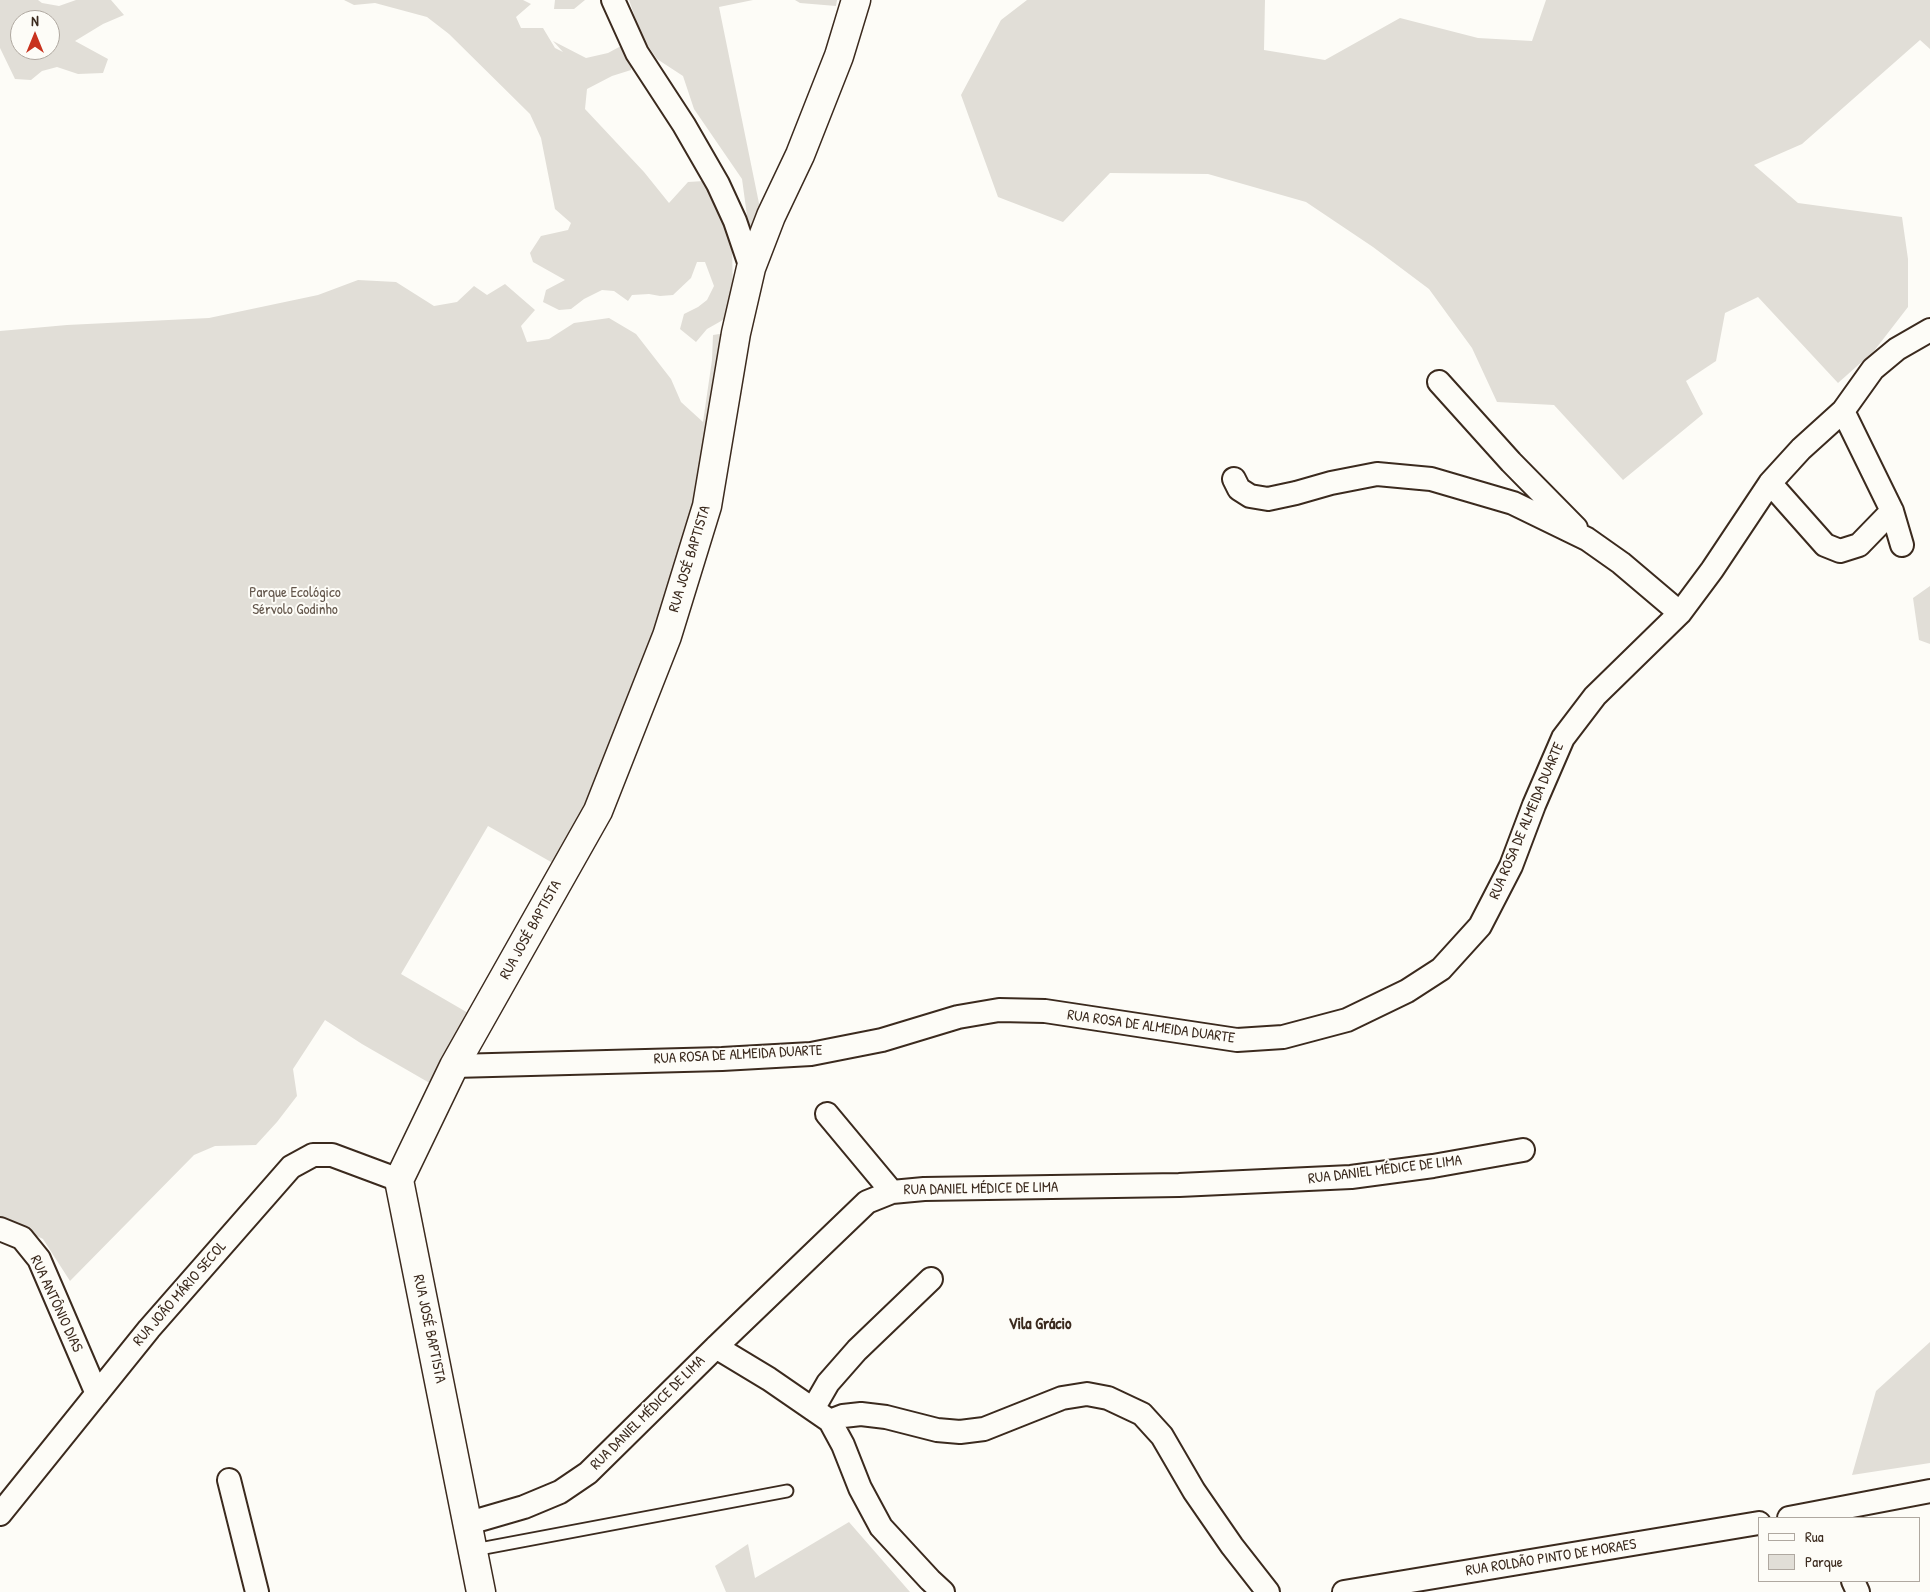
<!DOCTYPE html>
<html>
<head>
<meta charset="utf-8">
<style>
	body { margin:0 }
	#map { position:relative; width:1930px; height:1592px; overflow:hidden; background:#fdfcf7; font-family:"Patrick Hand",sans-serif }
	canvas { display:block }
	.legend { position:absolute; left:1758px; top:1517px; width:162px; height:65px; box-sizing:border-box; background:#fdfcf7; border:1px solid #afa8a0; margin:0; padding:6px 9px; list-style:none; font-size:15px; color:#3b2a1e }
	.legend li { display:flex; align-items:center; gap:10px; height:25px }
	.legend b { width:25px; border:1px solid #afa8a0 }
	.north { position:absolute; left:10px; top:10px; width:50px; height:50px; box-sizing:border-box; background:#fdfcf7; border:1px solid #afa8a0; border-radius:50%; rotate:0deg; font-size:14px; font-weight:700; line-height:20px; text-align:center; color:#3b2a1e }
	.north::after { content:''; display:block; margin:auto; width:18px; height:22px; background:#c8321e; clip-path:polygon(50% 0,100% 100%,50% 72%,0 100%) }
</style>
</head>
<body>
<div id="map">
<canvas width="1930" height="1592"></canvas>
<ul class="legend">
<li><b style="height:6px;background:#fdfcf7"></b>Rua</li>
<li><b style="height:14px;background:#e1ded7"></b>Parque</li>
</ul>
<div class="north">N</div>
</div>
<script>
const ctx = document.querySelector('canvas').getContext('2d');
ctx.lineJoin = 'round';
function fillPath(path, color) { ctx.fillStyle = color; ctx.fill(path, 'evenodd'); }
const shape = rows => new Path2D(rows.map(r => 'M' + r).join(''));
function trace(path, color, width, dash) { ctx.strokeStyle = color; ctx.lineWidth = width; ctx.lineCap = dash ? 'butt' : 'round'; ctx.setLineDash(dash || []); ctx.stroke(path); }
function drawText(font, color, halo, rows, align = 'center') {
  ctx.font = font + ' "Patrick Hand",sans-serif'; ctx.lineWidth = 4; ctx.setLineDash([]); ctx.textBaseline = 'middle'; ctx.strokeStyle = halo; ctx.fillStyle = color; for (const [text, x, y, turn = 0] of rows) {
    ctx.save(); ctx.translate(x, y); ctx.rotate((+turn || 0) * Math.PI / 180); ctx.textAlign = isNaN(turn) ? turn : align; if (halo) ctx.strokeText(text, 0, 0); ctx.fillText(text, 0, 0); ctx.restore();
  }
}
fillPath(shape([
	[0,0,38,0,42,3,59,6,76,0,111,0,124,15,103,24,75,41,108,59,103,73,78,74,57,67,42,71,31,80,15,79,0,48],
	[20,20,50,20,50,50,20,50],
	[344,0,523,0,531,4,516,17,521,28,543,28,555,48,563,52,553,41,586,58,608,53,621,46,631,54,631,70,612,76,587,89,585,109,644,172,669,203,688,182,704,181,723,217,732,246,733,297,730,316,707,329,696,342,680,329,684,314,698,307,707,300,714,286,705,262,697,262,691,278,673,295,660,296,649,294,632,295,628,301,614,291,602,290,584,299,571,309,559,310,543,302,546,290,565,280,533,262,530,253,541,236,568,230,571,223,555,209,541,138,530,114,449,34,427,17,375,3,354,5],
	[555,0,585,0,574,9,554,9],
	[629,0,753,0,719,7,763,223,751,245,742,179,694,109,683,76,657,59,642,37],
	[795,0,837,0,836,6,800,3],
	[1027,0,1265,0,1264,50,1325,60,1400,18,1478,38,1532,41,1546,0,1930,0,1930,49,1920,40,1802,144,1754,165,1798,203,1902,217,1908,259,1908,307,1874,351,1838,383,1758,297,1725,313,1716,361,1686,381,1703,414,1623,480,1554,405,1497,402,1472,348,1429,289,1373,247,1306,202,1208,174,1110,173,1063,222,998,197,961,95,1001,20],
	[358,280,396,282,434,306,457,302,474,286,487,295,505,284,535,310,521,326,527,342,549,339,574,323,609,318,636,334,671,379,681,402,703,422,712,360,713,335,726,333,706,467,648,668,558,866,488,826,401,974,475,1017,440,1089,362,1044,325,1020,293,1069,297,1096,277,1122,256,1145,215,1146,194,1155,70,1281,43,1239,3,1219,0,1219,0,331,67,325,209,318,318,295],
	[1930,586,1930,644,1919,640,1913,598],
	[1930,1342,1930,1463,1852,1475,1876,1391],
	[849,1522,910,1592,726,1592,715,1566,748,1544,755,1578]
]), '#e1ded7');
const service = shape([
	[474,1550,787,1491]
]);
const minor = shape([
	[613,0,637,53,684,125,718,184,735,221,751,268],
	[1439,382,1511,462,1576,528],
	[1843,411,1892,511,1902,545],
	[1234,479,1239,489,1250,496,1268,499,1296,493,1331,483,1377,474,1431,479,1513,503,1587,539,1621,563,1680,613],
	[1770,483,1825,545,1840,551,1859,545,1892,511],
	[454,1066,722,1059,811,1054,882,1040,958,1017,999,1010,1045,1011,1237,1040,1283,1037,1347,1020,1407,991,1441,969,1480,926,1511,866,1534,805,1563,738,1595,696,1680,613,1712,570,1770,483,1801,449,1843,411,1873,369,1897,349,1930,330],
	[827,1114,892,1192],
	[0,1229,22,1238,39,1259,97,1394],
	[716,1347,769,1379,830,1421,843,1445,860,1488,881,1527,930,1580,943,1592],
	[813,1409,828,1383,857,1350,931,1279],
	[830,1421,843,1416,861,1414,886,1417,937,1430,960,1432,984,1429,1062,1398,1087,1394,1108,1398,1142,1414,1162,1436,1194,1491,1232,1546,1268,1592],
	[229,1480,257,1592],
	[0,1514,149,1329,291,1167,313,1155,332,1155,399,1180],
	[1789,1518,1930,1491],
	[469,1523,524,1507,560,1492,588,1473,716,1347,867,1202,892,1192,924,1189,1179,1185,1351,1177,1433,1166,1523,1150],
	[1853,1581,1858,1592],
	[1344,1592,1759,1523]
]);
const tertiary = shape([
	[481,1592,399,1180,454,1066,598,811,667,636,707,506,736,333,751,268,771,216,800,155,839,56,856,0]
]);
trace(service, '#3b2a1e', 15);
trace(minor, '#3b2a1e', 26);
trace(tertiary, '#3b2a1e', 31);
trace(service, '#fdfcf7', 11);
trace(minor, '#fdfcf7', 22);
trace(tertiary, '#fdfcf7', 28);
drawText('15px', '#3b2a1e', '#fdfcf7', [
	["RUA JOSÉ BAPTISTA",690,559,-73],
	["RUA ROSA DE ALMEIDA DUARTE",1527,821,-67],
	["RUA JOSÉ BAPTISTA",531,930,-61],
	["RUA ROSA DE ALMEIDA DUARTE",1151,1027,8],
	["RUA ROSA DE ALMEIDA DUARTE",738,1055,-3],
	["RUA DANIEL MÉDICE DE LIMA",1385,1170,-7],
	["RUA DANIEL MÉDICE DE LIMA",981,1189,-1],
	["RUA JOÃO MÁRIO SECOL",180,1294,-49],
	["RUA ANTÔNIO DIAS",56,1304,65],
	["RUA JOSÉ BAPTISTA",429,1329,78],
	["RUA DANIEL MÉDICE DE LIMA",648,1413,-45],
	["RUA ROLDÃO PINTO DE MORAES",1551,1558,-9]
]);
drawText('15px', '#64574c', '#fdfcf7', [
	["Parque Ecológico",295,593],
	["Sérvolo Godinho",295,610]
]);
drawText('bold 16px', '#3b2a1e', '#fdfcf7', [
	["Vila Grácio",1040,1325]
]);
</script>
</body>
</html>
